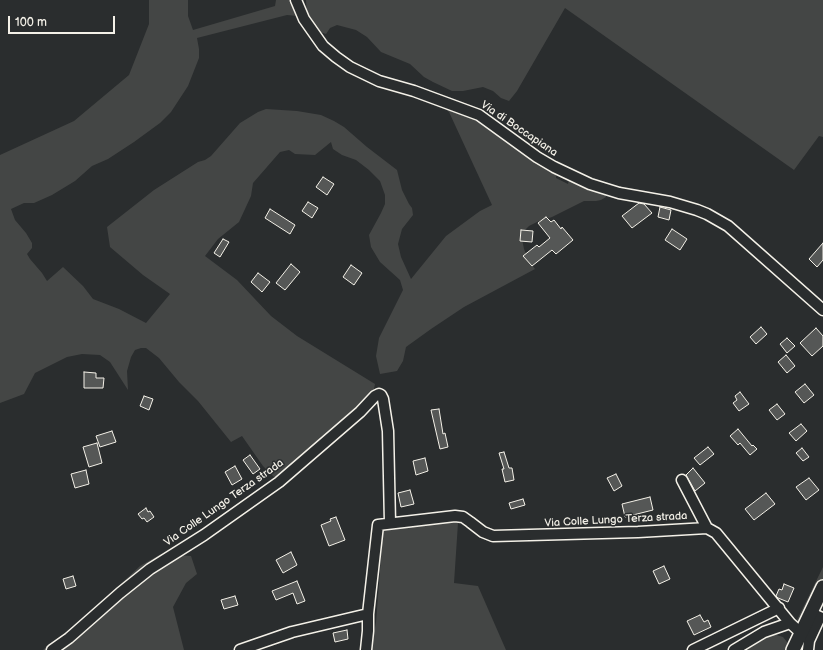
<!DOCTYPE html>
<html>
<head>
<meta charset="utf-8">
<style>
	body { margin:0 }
	#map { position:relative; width:823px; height:650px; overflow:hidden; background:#2a2d2e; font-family:"Balsamiq Sans",sans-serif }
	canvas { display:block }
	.scale { position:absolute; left:8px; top:16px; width:107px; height:18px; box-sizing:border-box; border:2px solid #f4f1e8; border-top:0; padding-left:5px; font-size:12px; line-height:14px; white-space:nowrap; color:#f4f1e8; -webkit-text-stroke:3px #2a2d2e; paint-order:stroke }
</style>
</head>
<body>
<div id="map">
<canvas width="823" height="650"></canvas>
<div class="scale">100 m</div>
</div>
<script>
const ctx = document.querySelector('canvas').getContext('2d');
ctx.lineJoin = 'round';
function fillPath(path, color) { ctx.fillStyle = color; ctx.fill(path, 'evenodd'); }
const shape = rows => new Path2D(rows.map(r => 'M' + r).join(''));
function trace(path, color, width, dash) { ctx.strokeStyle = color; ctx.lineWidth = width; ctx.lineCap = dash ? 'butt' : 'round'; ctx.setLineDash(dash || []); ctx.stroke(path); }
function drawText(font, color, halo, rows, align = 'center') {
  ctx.font = font + ' "Balsamiq Sans",sans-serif'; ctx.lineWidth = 3; ctx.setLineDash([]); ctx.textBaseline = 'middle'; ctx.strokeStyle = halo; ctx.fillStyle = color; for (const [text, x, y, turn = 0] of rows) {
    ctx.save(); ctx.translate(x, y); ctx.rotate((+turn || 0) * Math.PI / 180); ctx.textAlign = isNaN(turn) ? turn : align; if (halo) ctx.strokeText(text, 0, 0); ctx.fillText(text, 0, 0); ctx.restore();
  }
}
fillPath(shape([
	[149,0,188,0,188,16,193,30,275,6,276,0,293,0,294,8,298,16,287,15,197,38,199,49,199,58,188,86,171,112,160,123,134,142,108,159,92,166,75,181,52,195,34,203,24,203,11,209,15,220,26,233,32,243,32,248,27,254,30,259,42,273,47,281,63,267,83,286,93,299,119,309,146,323,170,294,143,275,110,247,107,227,154,190,198,162,205,160,211,156,240,123,258,112,266,109,297,111,321,115,334,121,344,127,367,147,397,170,402,190,409,204,412,208,413,215,402,229,398,244,401,257,411,279,446,236,480,211,492,205,449,112,443,106,475,118,556,172,556,178,568,184,569,179,605,193,606,197,601,200,596,201,584,201,552,217,537,222,529,226,521,234,524,249,529,261,535,269,464,307,431,329,406,347,403,361,397,371,380,374,376,356,379,338,403,290,400,280,380,262,371,247,369,235,381,213,385,204,385,195,380,181,369,170,356,160,342,155,333,149,331,142,315,155,295,154,289,150,280,152,253,183,251,196,239,222,218,239,205,256,237,280,271,316,297,336,375,384,372,399,279,482,263,466,242,436,231,442,198,401,179,382,159,358,146,348,141,348,135,350,131,357,127,371,128,390,110,362,100,355,82,354,67,357,35,373,24,394,0,403,0,155,74,121,129,75,149,24],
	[306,0,823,0,823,137,819,136,794,170,565,8,517,91,509,101,501,98,493,91,483,87,463,91,452,91,433,82,424,77,410,64,381,52,367,37,356,30,337,25,330,28,326,34,320,32,307,19],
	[451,519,458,523,454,583,478,586,506,650,371,650,376,622,383,531],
	[161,554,191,556,197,574,186,583,173,607,184,650,43,650,49,644,71,631,140,566],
	[823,567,823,579,802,622,798,623,796,622],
	[773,634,783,637,787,642,788,647,787,650,744,650,764,636]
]), '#444645');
const building = shape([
	[323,177,334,184,327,195,316,187,323,177],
	[308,202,318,208,312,218,302,211,308,202],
	[639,203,644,204,652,213,632,228,622,216,639,203],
	[660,207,671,210,669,220,658,217,660,207],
	[270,209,295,225,290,234,265,218,270,209],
	[546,217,551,222,554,220,561,229,562,227,573,240,556,254,552,250,532,266,523,256,537,245,539,247,550,238,538,223,546,217],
	[672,229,687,239,680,250,665,240,672,229],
	[521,230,533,231,532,242,520,241,521,230],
	[223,239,229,242,220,257,214,253,223,239],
	[823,243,823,260,817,267,809,259,823,243],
	[291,264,300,272,285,290,276,283,291,264],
	[351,265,362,273,354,285,343,277,351,265],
	[258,273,270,282,262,292,251,282,258,273],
	[761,327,767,334,756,344,750,337,761,327],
	[816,328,823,336,823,346,812,356,800,343,816,328],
	[787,338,795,346,787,353,780,344,787,338],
	[786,355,795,366,787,373,778,362,786,355],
	[84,372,96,373,96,378,104,378,103,388,84,388,84,372],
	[805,384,814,395,804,403,795,392,805,384],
	[740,392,749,404,739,411,733,403,737,400,735,396,740,392],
	[144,396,153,399,149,410,140,406,144,396],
	[777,404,785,414,777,420,769,410,777,404],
	[439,409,443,434,445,433,448,447,440,449,431,410,439,409],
	[801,424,807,431,796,441,789,433,801,424],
	[738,429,752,446,753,445,757,449,750,455,740,443,738,445,730,436,738,429],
	[112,431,116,442,100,447,96,436,112,431],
	[97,443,102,463,89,467,83,447,97,443],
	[708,447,714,454,700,465,694,458,708,447],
	[802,448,809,457,803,461,796,453,802,448],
	[504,452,509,468,512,468,514,480,505,482,502,469,504,469,499,453,504,452],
	[250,455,260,469,253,474,243,460,250,455],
	[425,458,428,471,416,475,413,461,425,458],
	[235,466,242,479,232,485,225,472,235,466],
	[693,468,705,483,695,491,686,475,693,468],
	[86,470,89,484,75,488,71,474,86,470],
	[616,474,622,486,614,491,607,478,616,474],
	[809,478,819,490,806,500,796,487,809,478],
	[410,490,414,504,401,507,398,493,410,490],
	[766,493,775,504,754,520,745,509,766,493],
	[650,497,653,510,625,517,622,504,650,497],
	[523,499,525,505,511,509,509,503,523,499],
	[146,508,148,512,150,511,154,517,147,522,144,518,142,519,138,514,146,508],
	[336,517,345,540,329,546,321,525,331,521,330,519,336,517],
	[291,552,297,565,283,573,276,560,291,552],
	[664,566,670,579,659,584,653,571,664,566],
	[73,576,76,586,66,589,63,579,73,576],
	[297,581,305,601,297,604,293,593,276,600,272,591,297,581],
	[784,584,794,588,788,602,778,598,776,596,779,589,782,590,784,584],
	[235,596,238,605,224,609,221,600,235,596],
	[700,615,704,622,708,620,711,627,694,635,687,621,700,615],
	[347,630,348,639,335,642,333,633,347,630]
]);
fillPath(building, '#555756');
trace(building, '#f4f1e8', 1);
const minor = shape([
	[296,0,304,19,323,46,336,57,350,67,379,81,414,91,479,115,537,157,554,167,590,184,619,193,670,202,697,210,707,214,728,226,736,233,823,310],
	[682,480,707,528],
	[52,650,69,638,120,593,150,569,204,535,279,482,360,412,375,396,379,394,381,395,383,399,388,431,390,523],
	[240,650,292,632,368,614,378,525,455,516,463,517,470,522,483,532,493,536,638,532,707,528,716,533,790,623,801,633],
	[366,650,368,631,368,614],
	[693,650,779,608],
	[734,650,764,632,790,623],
	[808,650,809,641,820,617,811,613]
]);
const major = shape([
	[793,650,823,587]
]);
trace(minor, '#f4f1e8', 13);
trace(major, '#f4f1e8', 16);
trace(minor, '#2a2d2e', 10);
trace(major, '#2a2d2e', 13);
drawText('11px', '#f4f1e8', '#2a2d2e', [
	["Via di Boccapiana",519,129,34],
	["Via Colle Lungo Terza strada",224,503,-35],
	["Via Colle Lungo Terza strada",616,520,-3]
]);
</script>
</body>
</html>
